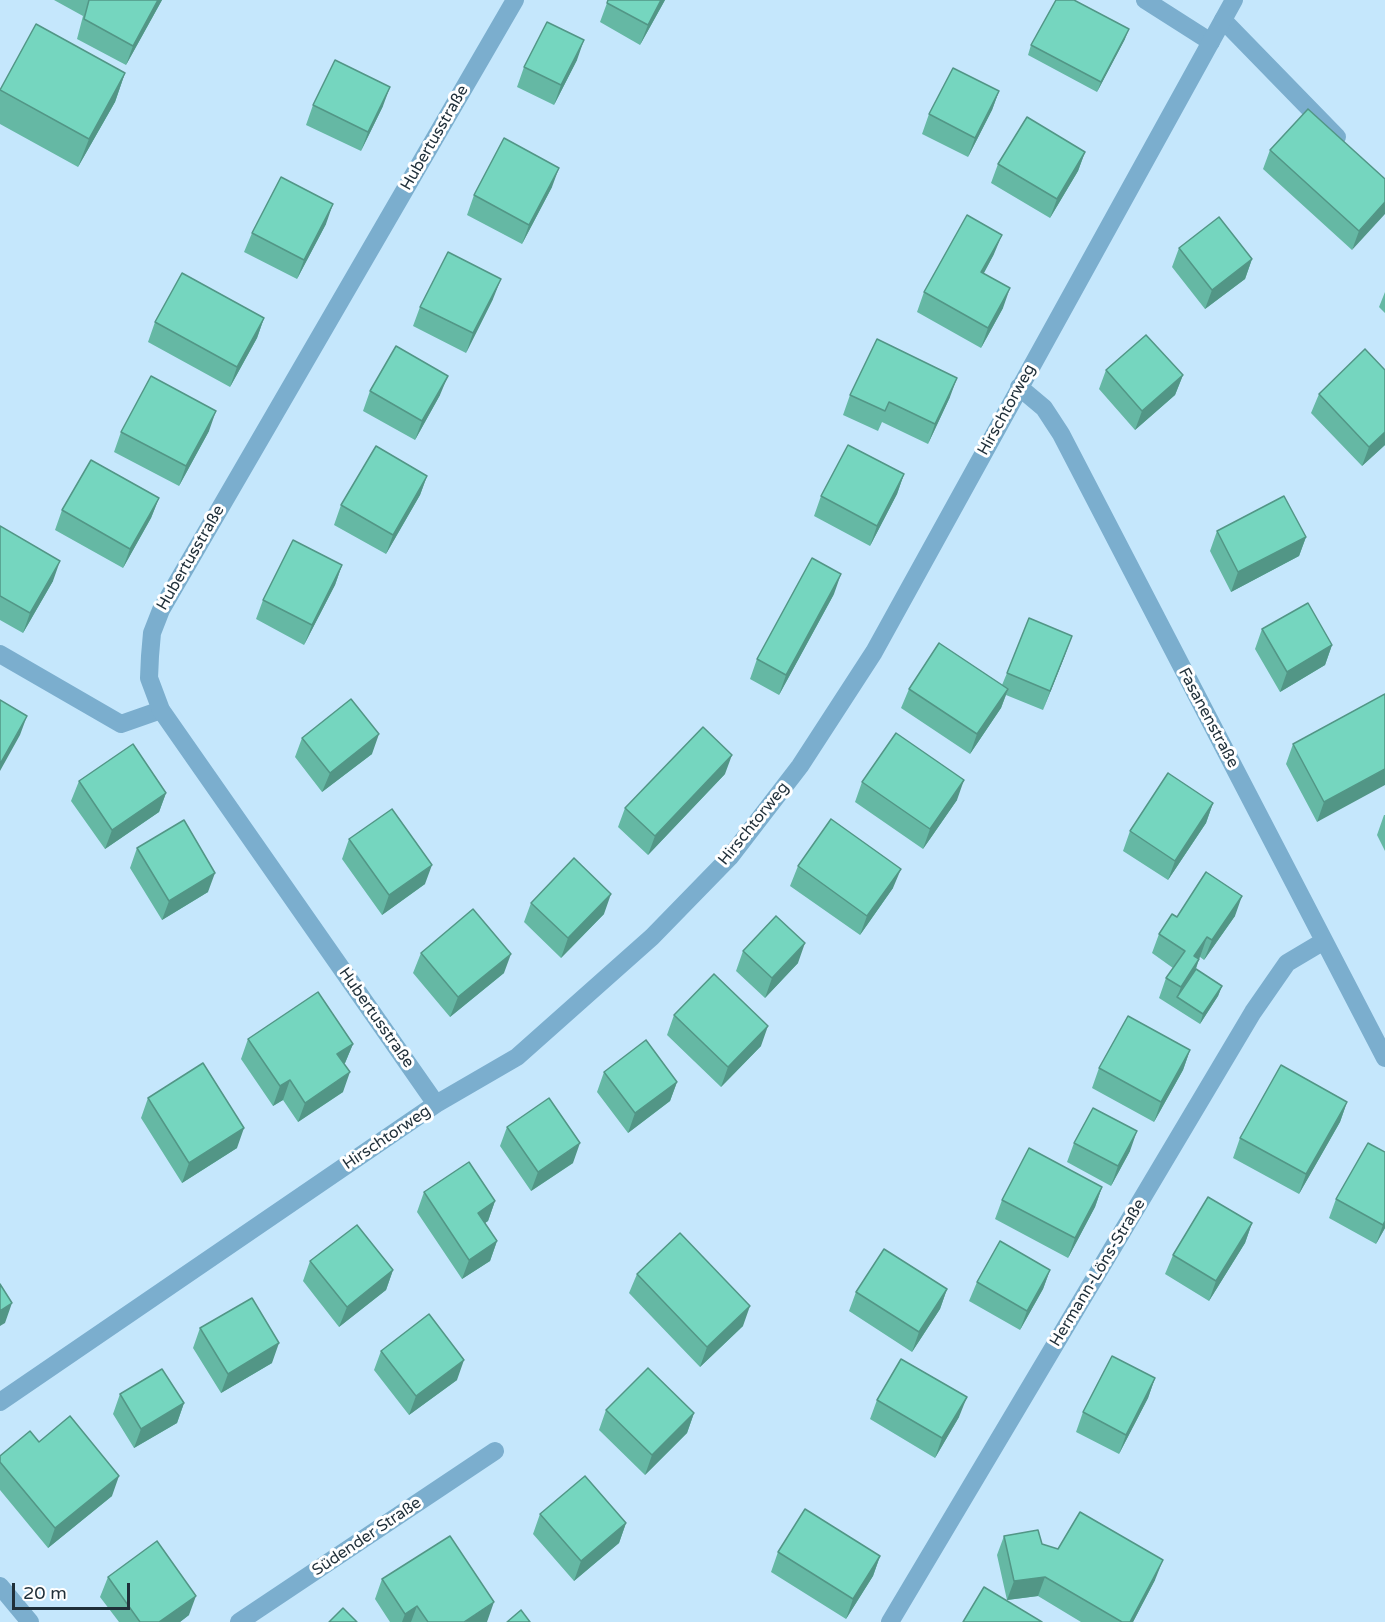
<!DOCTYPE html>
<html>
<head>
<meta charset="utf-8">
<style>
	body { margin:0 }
	#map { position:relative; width:1385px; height:1622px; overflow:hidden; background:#c5e7fc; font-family:"Varela Round",sans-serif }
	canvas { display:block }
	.scale { position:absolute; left:12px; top:1583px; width:118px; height:27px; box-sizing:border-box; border:3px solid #1f2f39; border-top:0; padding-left:8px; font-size:18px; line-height:21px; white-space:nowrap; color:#1f2f39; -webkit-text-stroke:4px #fff; paint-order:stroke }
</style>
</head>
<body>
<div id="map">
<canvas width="1385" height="1622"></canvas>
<div class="scale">20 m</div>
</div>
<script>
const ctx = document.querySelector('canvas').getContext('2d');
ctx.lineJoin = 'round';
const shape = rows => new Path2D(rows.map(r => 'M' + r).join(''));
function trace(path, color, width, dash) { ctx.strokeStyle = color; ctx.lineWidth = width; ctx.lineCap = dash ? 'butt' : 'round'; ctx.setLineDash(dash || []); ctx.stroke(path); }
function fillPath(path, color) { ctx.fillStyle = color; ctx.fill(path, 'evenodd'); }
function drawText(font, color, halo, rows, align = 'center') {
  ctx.font = font + ' "Varela Round",sans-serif'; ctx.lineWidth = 6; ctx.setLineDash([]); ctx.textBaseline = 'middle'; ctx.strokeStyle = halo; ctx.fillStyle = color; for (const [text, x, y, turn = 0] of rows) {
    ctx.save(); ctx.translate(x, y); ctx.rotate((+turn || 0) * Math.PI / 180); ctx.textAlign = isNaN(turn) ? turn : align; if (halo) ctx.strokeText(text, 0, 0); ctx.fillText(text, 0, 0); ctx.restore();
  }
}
trace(shape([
	[1145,0,1211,42],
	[1223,20,1337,137],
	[0,654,121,724,161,710]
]), '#7baece', 18);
trace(shape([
	[1019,387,1044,408,1061,434,1385,1058],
	[436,1104,161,710,149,678,150,656,152,633,161,610,515,0],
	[0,1402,436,1104,517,1057,652,937,730,857,800,766,874,652,1234,0],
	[0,1586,30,1622],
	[239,1622,495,1451],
	[890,1622,1253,1012,1287,963,1324,941]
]), '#7baece', 18);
fillPath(shape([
	[54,0,162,0,126,65,77,39,83,16],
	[665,0,640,45,600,22,607,3],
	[1125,39,1097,92,1028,55,1031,45],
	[577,60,554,105,517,87,524,67],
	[125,73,115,102,78,167,0,124,0,89],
	[999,91,992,110,968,157,922,134,929,114],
	[313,105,383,106,361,151,306,125],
	[1270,150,1385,179,1352,250,1263,169],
	[1085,152,1078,171,1050,218,991,183,998,164],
	[552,187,522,244,467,215,474,195],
	[326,224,297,279,244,252,252,233],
	[1179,248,1252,259,1245,279,1205,309,1172,267],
	[994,254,984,273,1003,308,981,348,917,312,924,292],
	[1385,292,1385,313,1379,307],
	[493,299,466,353,413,326,420,307],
	[264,318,257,338,230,387,148,342,155,322],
	[1106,370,1183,375,1175,395,1135,430,1099,389],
	[370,391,440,395,415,440,363,411],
	[1319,394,1385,445,1362,466,1311,413],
	[850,395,950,397,928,444,882,422,878,431,843,415],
	[209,431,179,486,114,452,121,432],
	[904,474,897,494,870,546,814,516,821,496],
	[427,476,420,495,386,554,334,525,341,505],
	[159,498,151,518,123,568,55,530,62,510],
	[0,526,53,581,23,633,0,620],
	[1217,531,1306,537,1299,556,1231,592,1210,551],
	[342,565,335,585,304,645,256,619,263,600],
	[834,594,779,695,750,679,757,659],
	[1262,629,1332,645,1325,665,1280,692,1255,649],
	[1065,655,1043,710,1006,695,1001,708,970,754,901,708,909,689,1002,685,1007,673],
	[1385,694,1317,822,1286,764,1293,744],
	[302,738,372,754,322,792,295,757],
	[725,774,648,855,618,827,625,808],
	[79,781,166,793,159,812,105,849,71,801],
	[862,782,957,800,923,849,855,802],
	[1213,803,1206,823,1168,880,1123,851,1130,831],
	[1384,815,1385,815,1385,851,1377,835],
	[349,839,425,884,382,915,342,859],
	[137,848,208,892,162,920,130,868],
	[798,866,893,888,860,935,790,886],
	[531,903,604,914,561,958,524,922],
	[1235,916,1204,960,1200,957,1198,959,1199,959,1196,969,1222,986,1218,996,1200,1024,1159,998,1166,978,1173,968,1152,953,1159,934,1177,917],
	[743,951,798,963,765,998,736,971],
	[421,953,504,973,450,1017,413,973],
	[674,1015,761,1046,721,1087,667,1035],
	[248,1039,353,1044,345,1063,344,1064,343,1092,298,1122,283,1100,273,1106,241,1059],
	[1190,1050,1183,1070,1154,1122,1092,1088,1099,1068],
	[604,1072,677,1082,670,1101,628,1133,597,1092],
	[148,1098,237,1148,182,1183,141,1118],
	[1347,1102,1340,1122,1299,1194,1233,1158,1240,1138],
	[507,1127,573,1163,531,1191,500,1146],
	[1074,1143,1130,1151,1111,1186,1067,1162],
	[1385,1152,1385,1228,1376,1244,1329,1218,1336,1199],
	[1102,1187,1095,1207,1068,1258,995,1219,1002,1200],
	[424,1192,495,1201,488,1221,485,1223,497,1241,490,1261,462,1279,417,1212],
	[1252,1223,1245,1243,1209,1301,1165,1274,1173,1255],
	[310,1261,393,1270,386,1290,339,1327,303,1281],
	[1050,1270,1043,1289,1020,1330,969,1301,977,1282],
	[637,1274,743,1326,700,1367,629,1293],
	[947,1289,940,1309,912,1352,849,1311,856,1292],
	[200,1328,272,1363,221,1393,193,1348],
	[381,1351,457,1380,409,1415,374,1370],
	[1155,1378,1148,1398,1119,1454,1076,1432,1083,1412],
	[120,1394,184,1403,177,1423,134,1448,113,1414],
	[877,1400,959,1417,935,1458,870,1419],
	[606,1410,694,1413,687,1433,645,1475,599,1430],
	[39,1442,112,1496,48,1548,0,1490,0,1456],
	[540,1514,626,1523,619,1543,574,1581,533,1534],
	[1004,1536,1042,1544,1155,1580,1133,1622,1081,1622,1038,1596,1007,1600,997,1555],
	[778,1552,880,1556,873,1576,846,1619,771,1572],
	[108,1577,189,1615,180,1622,119,1622,100,1597],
	[382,1579,487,1622,390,1622,375,1599]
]), '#65b8a4');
fillPath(shape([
	[158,0,162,0,126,65,133,46],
	[661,0,665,0,640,45,648,25],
	[1129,29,1125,39,1097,92,1101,82],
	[584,40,577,60,554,105,561,85],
	[125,73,115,102,78,167,89,139],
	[390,87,383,106,361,151,368,132],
	[999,91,992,110,968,157,975,138],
	[1085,152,1078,171,1050,218,1057,199],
	[559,168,552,187,522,244,529,225],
	[1385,202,1385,214,1352,250,1359,231],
	[333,204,326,224,297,279,304,260],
	[1002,235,994,254,974,291,981,272],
	[1252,259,1245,279,1205,309,1212,290],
	[501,279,493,299,466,353,473,333],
	[1010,288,1003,308,981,348,988,328],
	[264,318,257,338,230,387,237,367],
	[1183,375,1175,395,1135,430,1142,411],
	[448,376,440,395,415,440,422,421],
	[957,378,950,397,928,444,935,424],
	[216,411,209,431,179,486,186,466],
	[1385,432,1385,445,1362,466,1369,447],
	[904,474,897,494,870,546,877,526],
	[427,476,420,495,386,554,393,535],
	[159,498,151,518,123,568,130,549],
	[1306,537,1299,556,1231,592,1238,572],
	[60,561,53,581,23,633,30,613],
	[342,565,335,585,304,645,312,625],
	[841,574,834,594,779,695,786,675],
	[1072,636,1065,655,1043,710,1050,691],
	[1332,645,1325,665,1280,692,1287,672],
	[1008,689,1001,708,970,754,977,734],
	[27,716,20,735,0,771,0,764],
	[379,734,372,754,322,792,330,773],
	[732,755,725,774,648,855,655,836],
	[1385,769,1385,785,1317,822,1324,802],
	[964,780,957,800,923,849,930,829],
	[166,793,159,812,105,849,112,830],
	[1213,803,1206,823,1168,880,1175,861],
	[432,865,425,884,382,915,389,895],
	[901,869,893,888,860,935,867,916],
	[215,873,208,892,162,920,169,901],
	[611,894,604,914,561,958,568,938],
	[1242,896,1235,916,1204,960,1212,940],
	[1207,937,1200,957,1187,976,1194,956],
	[805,943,798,963,765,998,772,978],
	[511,954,504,973,450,1017,458,997],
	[1199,959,1192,979,1177,997,1181,987],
	[1222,986,1218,996,1200,1024,1203,1014],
	[768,1026,761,1046,721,1087,728,1067],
	[353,1044,345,1063,330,1073,337,1054],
	[1190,1050,1183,1070,1154,1122,1161,1102],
	[350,1072,343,1092,298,1122,305,1103],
	[290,1080,283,1100,273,1106,280,1086],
	[677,1082,670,1101,628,1133,635,1113],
	[1347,1102,1340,1122,1299,1194,1306,1174],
	[244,1128,237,1148,182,1183,189,1163],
	[1137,1131,1130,1151,1111,1186,1118,1166],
	[580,1143,573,1163,531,1191,538,1172],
	[1102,1187,1095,1207,1068,1258,1075,1238],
	[495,1201,488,1221,471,1232,478,1213],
	[1385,1221,1385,1228,1376,1244,1383,1225],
	[1252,1223,1245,1243,1209,1301,1216,1281],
	[497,1241,490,1261,462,1279,469,1260],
	[393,1270,386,1290,339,1327,347,1307],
	[1050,1270,1043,1289,1020,1330,1027,1311],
	[947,1289,940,1309,912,1352,919,1332],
	[12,1303,5,1323,0,1326,0,1311],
	[750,1306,743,1326,700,1367,707,1347],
	[279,1343,272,1363,221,1393,228,1374],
	[464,1360,457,1380,409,1415,416,1396],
	[1155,1378,1148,1398,1119,1454,1126,1435],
	[967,1397,959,1417,935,1458,942,1438],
	[184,1403,177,1423,134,1448,141,1429],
	[694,1413,687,1433,645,1475,652,1455],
	[119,1476,112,1496,48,1548,55,1528],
	[626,1523,619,1543,574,1581,581,1561],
	[880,1556,873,1576,846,1619,853,1599],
	[1163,1560,1155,1580,1133,1622,1130,1622],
	[1045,1577,1038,1596,1007,1600,1014,1581],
	[196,1596,189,1615,180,1622,159,1622],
	[494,1602,487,1622,464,1622],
	[417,1606,411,1622,402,1622,405,1614]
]), '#529686');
const building = shape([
	[89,0,158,0,133,46,84,19,89,0],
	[608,0,661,0,648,25,607,3,608,0],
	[1056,0,1074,0,1129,29,1101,82,1031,45,1056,0],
	[547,22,584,40,561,85,524,67,547,22],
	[36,24,125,73,89,139,0,90,36,24],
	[335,60,390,87,368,132,313,105,335,60],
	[953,68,999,91,975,138,929,114,953,68],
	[1308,109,1385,179,1385,202,1359,231,1270,150,1308,109],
	[1027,117,1085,152,1057,199,998,164,1027,117],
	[504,138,559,168,529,225,474,195,504,138],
	[281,177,333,204,304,260,252,233,281,177],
	[967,215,1002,235,981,272,1010,288,988,328,924,292,967,215],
	[1219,217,1252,259,1212,290,1179,248,1219,217],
	[448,252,501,279,473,333,420,307,448,252],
	[182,273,264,318,237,367,155,322,182,273],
	[1146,335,1183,375,1142,411,1106,370,1146,335],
	[877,339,957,378,935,424,889,402,885,411,850,395,877,339],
	[396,346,448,376,422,421,370,391,396,346],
	[1365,349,1385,370,1385,432,1369,447,1319,394,1365,349],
	[151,376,216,411,186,466,121,432,151,376],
	[848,445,904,474,877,526,821,496,848,445],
	[376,446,427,476,393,535,341,505,376,446],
	[91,460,159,498,130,549,62,510,91,460],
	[1284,496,1306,537,1238,572,1217,531,1284,496],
	[0,526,60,561,30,613,0,596,0,526],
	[293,540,342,565,312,625,263,600,293,540],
	[812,558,841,574,786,675,757,659,812,558],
	[1308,603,1332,645,1287,672,1262,629,1308,603],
	[1029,618,1072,636,1050,691,1007,673,1029,618],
	[939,643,1008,689,977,734,909,689,939,643],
	[1385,694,1385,769,1324,802,1293,744,1385,694],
	[351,699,379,734,330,773,302,738,351,699],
	[0,700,27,716,0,764,0,700],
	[703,727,732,755,655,836,625,808,703,727],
	[896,733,964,780,930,829,862,782,896,733],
	[133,744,166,793,112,830,79,781,133,744],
	[1168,773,1213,803,1175,861,1130,831,1168,773],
	[392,809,432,865,389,895,349,839,392,809],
	[831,819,901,869,867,916,798,866,831,819],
	[184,820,215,873,169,901,137,848,184,820],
	[574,858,611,894,568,938,531,903,574,858],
	[1206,872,1242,896,1212,940,1207,937,1194,956,1199,959,1181,987,1166,978,1185,951,1159,934,1172,914,1177,917,1206,872],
	[473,909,511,954,458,997,421,953,473,909],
	[776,916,805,943,772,978,743,951,776,916],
	[1196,969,1222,986,1203,1014,1177,997,1196,969],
	[714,974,768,1026,728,1067,674,1015,714,974],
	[318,992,353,1044,337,1054,350,1072,305,1103,290,1080,280,1086,248,1039,318,992],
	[1128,1016,1190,1050,1161,1102,1099,1068,1128,1016],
	[646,1040,677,1082,635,1113,604,1072,646,1040],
	[203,1063,244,1128,189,1163,148,1098,203,1063],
	[1281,1065,1347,1102,1306,1174,1240,1138,1281,1065],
	[549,1098,580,1143,538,1172,507,1127,549,1098],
	[1093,1108,1137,1131,1118,1166,1074,1143,1093,1108],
	[1368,1143,1385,1152,1385,1221,1383,1225,1336,1199,1368,1143],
	[1029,1148,1102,1187,1075,1238,1002,1200,1029,1148],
	[469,1162,495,1201,478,1213,497,1241,469,1260,424,1192,469,1162],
	[1208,1197,1252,1223,1216,1281,1173,1255,1208,1197],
	[357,1225,393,1270,347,1307,310,1261,357,1225],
	[680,1233,750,1306,707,1347,637,1274,680,1233],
	[1000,1241,1050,1270,1027,1311,977,1282,1000,1241],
	[884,1249,947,1289,919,1332,856,1292,884,1249],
	[0,1284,12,1303,0,1311,0,1284],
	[252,1298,279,1343,228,1374,200,1328,252,1298],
	[429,1314,464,1360,416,1396,381,1351,429,1314],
	[1112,1356,1155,1378,1126,1435,1083,1412,1112,1356],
	[901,1359,967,1397,942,1438,877,1400,901,1359],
	[648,1368,694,1413,652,1455,606,1410,648,1368],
	[162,1369,184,1403,141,1429,120,1394,162,1369],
	[70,1416,119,1476,55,1528,0,1462,0,1456,30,1431,39,1442,70,1416],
	[585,1476,626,1523,581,1561,540,1514,585,1476],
	[805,1509,880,1556,853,1599,778,1552,805,1509],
	[1080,1512,1163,1560,1130,1622,1122,1622,1045,1577,1014,1581,1004,1536,1038,1530,1042,1544,1058,1549,1080,1512],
	[450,1536,494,1602,464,1622,428,1622,417,1606,405,1614,382,1579,450,1536],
	[157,1541,196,1596,159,1622,140,1622,108,1577,157,1541],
	[984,1587,1042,1622,963,1622,984,1587],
	[343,1608,357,1622,329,1622,343,1608],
	[521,1610,530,1622,507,1622,521,1610]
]);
fillPath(building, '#75d6bf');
trace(building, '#529686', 1.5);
drawText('16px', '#1f2f39', '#fff', [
	["Hubertusstraße",435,138,-60],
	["Hirschtorweg",1007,410,-61],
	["Hubertusstraße",191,558,-60],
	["Fasanenstraße",1208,718,62],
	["Hirschtorweg",754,824,-51],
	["Hubertusstraße",376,1018,55],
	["Hirschtorweg",387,1138,-34],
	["Hermann-Löns-Straße",1098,1273,-59],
	["Südender Straße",367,1537,-34]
]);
</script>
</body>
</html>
